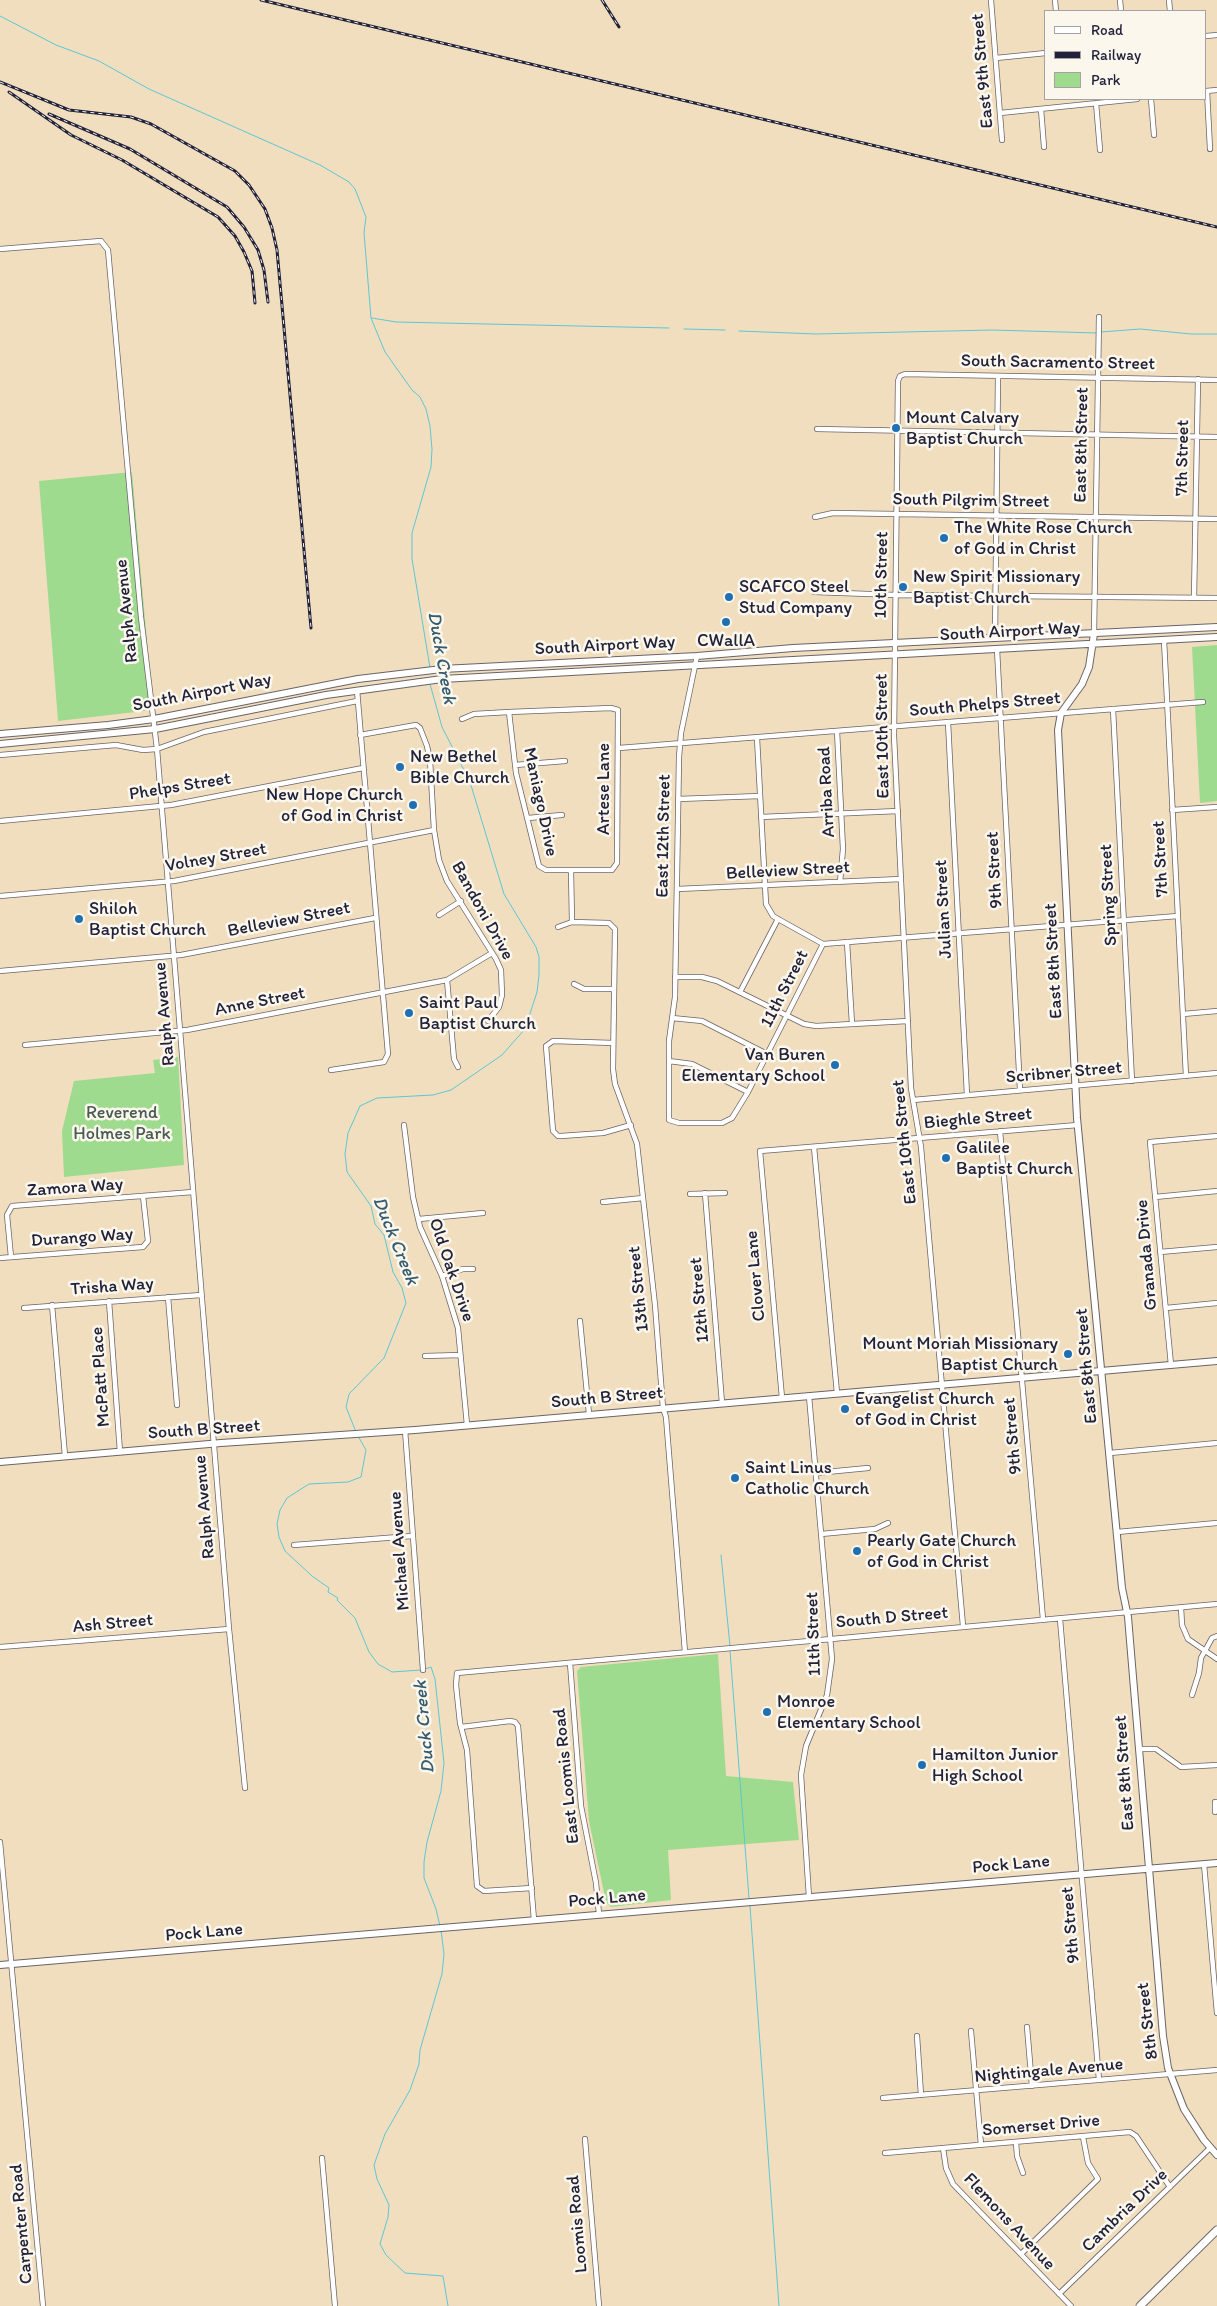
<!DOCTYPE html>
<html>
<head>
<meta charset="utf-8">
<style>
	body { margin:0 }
	#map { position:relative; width:1217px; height:2306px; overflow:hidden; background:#f1debe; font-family:Itim,sans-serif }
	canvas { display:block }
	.legend { position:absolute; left:1044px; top:10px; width:162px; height:90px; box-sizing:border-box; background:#fbf7ec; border:1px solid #a4a2a5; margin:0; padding:6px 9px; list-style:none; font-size:15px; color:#22223b }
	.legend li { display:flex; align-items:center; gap:10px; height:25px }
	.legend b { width:25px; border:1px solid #a4a2a5 }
</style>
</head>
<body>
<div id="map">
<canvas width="1217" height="2306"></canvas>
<ul class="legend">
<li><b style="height:6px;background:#fff"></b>Road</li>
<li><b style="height:6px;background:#22223b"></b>Railway</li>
<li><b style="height:14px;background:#9fdb8f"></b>Park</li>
</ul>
</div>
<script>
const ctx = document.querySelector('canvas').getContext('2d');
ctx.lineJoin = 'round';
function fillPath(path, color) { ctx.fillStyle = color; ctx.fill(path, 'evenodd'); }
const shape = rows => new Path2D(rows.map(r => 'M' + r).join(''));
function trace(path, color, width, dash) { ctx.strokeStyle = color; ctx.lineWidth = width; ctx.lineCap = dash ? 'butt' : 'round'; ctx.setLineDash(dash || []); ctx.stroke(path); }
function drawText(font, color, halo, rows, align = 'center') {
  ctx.font = font + ' Itim,sans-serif'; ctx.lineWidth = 5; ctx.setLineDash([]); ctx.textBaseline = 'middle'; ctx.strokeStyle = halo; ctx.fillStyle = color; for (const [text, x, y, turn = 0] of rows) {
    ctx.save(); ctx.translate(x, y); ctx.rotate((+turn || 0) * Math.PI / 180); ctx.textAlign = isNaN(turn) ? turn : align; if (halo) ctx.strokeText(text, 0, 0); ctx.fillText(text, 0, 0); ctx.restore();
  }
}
fillPath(shape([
	[132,472,153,710,58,721,39,481],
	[1217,645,1217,801,1200,803,1192,647],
	[178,1057,184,1165,64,1177,62,1131,74,1081,155,1073,153,1060],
	[718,1654,726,1776,793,1782,799,1840,668,1850,671,1900,611,1907,606,1902,589,1821,577,1671,581,1667]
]), '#9fdb8f');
trace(shape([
	[0,16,56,45,99,61,149,89,320,165,349,182,355,189,366,217,364,233,371,318,385,352,412,390,420,397,426,409,430,426,432,449,431,467,412,533,412,559,430,668],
	[372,318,396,322,669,328],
	[684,329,725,330],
	[739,331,816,334,992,330,1097,333],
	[1101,332,1140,329,1191,334,1217,334],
	[356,1432,346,1407,349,1394,384,1358,406,1303,402,1288,393,1272,384,1235,375,1224,371,1206,347,1172,345,1154,348,1133,360,1106,377,1098,433,1095,451,1090,502,1055,525,1029,537,992,539,975,539,957,536,947,504,894,470,782,442,727,430,684],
	[358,1436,366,1450,361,1477,348,1482,309,1484,287,1498,280,1510,277,1524,279,1537,285,1551,312,1576,329,1588,328,1592,338,1598,337,1600,355,1618,369,1652,378,1664,392,1672,421,1670],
	[721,1555,730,1646],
	[730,1651,749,1898],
	[425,1669,431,1667,435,1679,444,1763,441,1791,427,1842,424,1862,424,1878,436,1909,440,1926],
	[750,1906,779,2306],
	[441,1930,444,1954,442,1974,420,2050,419,2064,410,2090,385,2134,374,2165,377,2179,389,2205,388,2217,380,2244,386,2255,405,2273,443,2276,448,2306]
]), '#5bc7d3', 1);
const street = shape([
	[991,0,1002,140],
	[1055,0,1056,11],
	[1120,0,1121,11],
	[1169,0,1170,11],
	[1206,36,1217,35],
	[996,58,1046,53],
	[1206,91,1217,90],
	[1207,91,1210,149],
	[1151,99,1154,135],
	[1096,103,1100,150],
	[1041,109,1044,147],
	[1000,113,1137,99],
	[0,249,101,241,108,250,141,617,157,749,229,1629,245,1788],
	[817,429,1217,437],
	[815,517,833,513,1217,519],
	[814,592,896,595,1217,598],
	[1194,598,1198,379],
	[1094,634,1099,317],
	[995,638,998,376],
	[1164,640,1186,1076],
	[997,649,1020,1090],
	[697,656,681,733,679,757,675,997,669,1041,669,1120,679,1123,722,1123,732,1118,748,1092,823,944],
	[1113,709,1132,1081],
	[462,719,474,714,509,712,611,708,618,710,617,863,612,870,546,870,539,866,516,773,509,712],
	[948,722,967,1095],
	[837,731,843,849,840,882],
	[360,735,416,725,420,728,427,746,430,760,434,830,439,860,447,881,496,959,501,970,502,995,499,1007,488,1021],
	[757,738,766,904,773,916,778,919,823,944],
	[619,748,1203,702],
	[0,755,116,745,143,750,157,749,204,732,357,701],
	[515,765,565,761],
	[678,799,760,796],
	[1172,810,1217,807],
	[761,817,898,811],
	[528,818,562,815],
	[0,821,171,805,363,768],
	[571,871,572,922],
	[677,889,901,879],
	[0,896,174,881,434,830],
	[439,915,461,901],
	[558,927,572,922,609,923,615,929,613,1069,615,1084,637,1144,655,1305,663,1408,666,1417,685,1652],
	[847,942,852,1024],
	[823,944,1178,916],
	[0,971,181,955,375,918],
	[675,977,702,977,717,981,804,1024,816,1026,908,1021],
	[447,980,454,1059,458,1067],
	[574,984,584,989,614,989],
	[740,992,778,919],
	[1183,1014,1217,1011],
	[672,1018,702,1021,767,1054],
	[613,1043,553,1041,546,1046,553,1131,558,1136,561,1136,603,1133,631,1125],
	[25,1045,187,1030,447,980,492,953],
	[669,1061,692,1064,748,1092],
	[331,1070,384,1062,388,1054,357,690],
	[913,1100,1217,1073],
	[404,1125,413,1197,420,1227,442,1276,458,1328,467,1425],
	[1000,1131,1043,1619],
	[814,1147,837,1393],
	[705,1193,722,1403],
	[690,1194,725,1193],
	[1155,1197,1217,1191],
	[603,1202,643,1198],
	[419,1219,483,1213],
	[1160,1252,1217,1247],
	[11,1257,7,1215,12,1206,193,1192],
	[0,1258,143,1247,148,1241,143,1196],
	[442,1276,463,1269,473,1269],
	[168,1297,177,1405],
	[109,1301,120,1452],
	[52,1305,65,1456],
	[24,1308,201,1295],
	[1166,1308,1217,1303],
	[580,1321,589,1414],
	[425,1356,460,1355],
	[1171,1365,1150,1142,1217,1136],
	[809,1396,832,1659,827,1695,806,1746,801,1775,809,1897],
	[782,1398,760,1151,1078,1125],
	[405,1430,423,1670],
	[1110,1453,1217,1443],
	[816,1473,868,1468],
	[1117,1532,1217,1523],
	[821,1534,875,1529,888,1523],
	[294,1545,412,1536],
	[1181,1607,1182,1625,1188,1639,1217,1659],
	[1060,1619,1099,2080],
	[963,1626,921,1147,911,1088,894,736,898,381,900,376,905,374,1217,380],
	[0,1647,229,1629],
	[570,1663,581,1806,596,1883,599,1914],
	[1192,1695,1199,1673,1201,1658,1212,1638,1217,1636],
	[461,1727,510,1721,515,1722,518,1726,534,1920],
	[1139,1749,1156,1749,1181,1767,1217,1765],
	[1215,1812,1215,1802,1217,1802],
	[0,1842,43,2306],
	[1204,1864,1217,2013],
	[532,1888,484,1891,477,1886,467,1750,460,1723,456,1685,457,1673,1217,1604],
	[1027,2027,1032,2086],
	[971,2031,981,2145],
	[917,2036,921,2095],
	[883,2098,1217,2070],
	[585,2139,599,2306],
	[1016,2142,1017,2156,1023,2173],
	[943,2148,946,2168,953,2184,1071,2306],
	[885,2153,1130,2132,1136,2136,1170,2187],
	[322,2158,335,2306],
	[1021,2254,1098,2179,1088,2163,1083,2137],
	[1059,2294,1210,2148]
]);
const secondary = shape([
	[1094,634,1089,667,1082,684,1061,713,1058,730,1077,1118,1122,1588,1128,1617,1163,2036,1168,2068,1184,2109,1204,2140,1217,2155],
	[0,734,108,725,154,719,358,679,442,669,697,656,793,648,1217,627],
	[0,744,155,729,326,695,442,679,1217,637],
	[0,1462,221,1443,415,1430,1217,1361],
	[0,1965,1217,1863]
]);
const primary = shape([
	[1140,2306,1217,2230]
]);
trace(street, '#6a6469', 6);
trace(secondary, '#6a6469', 8);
trace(primary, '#6a6469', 9);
trace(street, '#fff', 4.5);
trace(secondary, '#fff', 6);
trace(primary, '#fff', 7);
const rail = shape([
	[261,0,1217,227],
	[602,0,619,27],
	[0,82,69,110,131,117,151,124,235,171,249,185,265,209,272,228,277,250,311,628],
	[9,92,71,135,122,160,218,217,235,236,244,252,252,271,255,303],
	[49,114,130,149,227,207,244,227,258,250,264,270,268,302]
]);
trace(rail, '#22223b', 3);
trace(rail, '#fbf7ec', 1, [4]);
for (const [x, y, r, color] of [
	[896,428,5,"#1f6fb2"],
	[944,538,5,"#1f6fb2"],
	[903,587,5,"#1f6fb2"],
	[729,597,5,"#1f6fb2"],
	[726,622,5,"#1f6fb2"],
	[400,767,5,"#1f6fb2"],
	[413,805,5,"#1f6fb2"],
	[79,919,5,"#1f6fb2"],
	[409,1013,5,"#1f6fb2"],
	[835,1065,5,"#1f6fb2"],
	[946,1158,5,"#1f6fb2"],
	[1068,1354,5,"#1f6fb2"],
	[845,1409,5,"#1f6fb2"],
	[735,1478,5,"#1f6fb2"],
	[857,1551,5,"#1f6fb2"],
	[767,1712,5,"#1f6fb2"],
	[922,1765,5,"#1f6fb2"]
]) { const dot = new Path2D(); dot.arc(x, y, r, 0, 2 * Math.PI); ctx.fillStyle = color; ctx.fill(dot); trace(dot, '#fbf7ec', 2); }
drawText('18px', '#22223b', '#fbf7ec', [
	["East 9th Street",983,71,-95],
	["South Sacramento Street",1058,363,1],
	["East 8th Street",1082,445,-89],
	["7th Street",1183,458,-89],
	["South Pilgrim Street",971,501,1],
	["10th Street",882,575,-89],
	["Ralph Avenue",127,611,-96],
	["South Airport Way",1010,632,-3],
	["South Airport Way",605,646,-3],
	["South Airport Way",202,693,-11],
	["South Phelps Street",985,705,-5],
	["East 10th Street",883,736,-91],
	["Phelps Street",180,787,-9],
	["Artese Lane",604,789,-90],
	["Arriba Road",827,792,-93],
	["Maniago Drive",540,802,78],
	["East 12th Street",664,836,-89],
	["Volney Street",216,858,-10],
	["7th Street",1161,859,-93],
	["9th Street",995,870,-93],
	["Belleview Street",788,871,-3],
	["Spring Street",1109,895,-93],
	["Julian Street",944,909,-93],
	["Bandoni Drive",482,911,61],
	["Belleview Street",289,920,-11],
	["East 8th Street",1054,961,-93],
	["11th Street",785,989,-63],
	["Anne Street",260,1002,-11],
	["Ralph Avenue",165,1014,-95],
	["Scribner Street",1064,1073,-5],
	["Bieghle Street",978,1119,-5],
	["East 10th Street",905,1142,-96],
	["Zamora Way",75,1188,-4],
	["Durango Way",82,1238,-4],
	["Granada Drive",1147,1255,-95],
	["Old Oak Drive",451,1270,71],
	["Clover Lane",756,1276,-95],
	["Trisha Way",112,1287,-4],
	["13th Street",639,1289,-96],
	["12th Street",700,1300,-95],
	["East 8th Street",1087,1366,-95],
	["McPatt Place",101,1377,-94],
	["South B Street",607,1398,-5],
	["South B Street",204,1430,-4],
	["9th Street",1013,1436,-95],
	["Ralph Avenue",205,1507,-95],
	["Michael Avenue",400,1551,-94],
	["South D Street",892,1618,-5],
	["Ash Street",113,1624,-5],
	["11th Street",814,1634,-92],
	["East 8th Street",1125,1773,-94],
	["East Loomis Road",567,1776,-96],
	["Pock Lane",1011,1865,-5],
	["Pock Lane",607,1899,-5],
	["9th Street",1071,1925,-95],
	["Pock Lane",204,1933,-5],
	["8th Street",1148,2021,-97],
	["Nightingale Avenue",1049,2071,-5],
	["Somerset Drive",1041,2126,-5],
	["Cambria Drive",1125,2211,-44],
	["Flemons Avenue",1009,2222,47],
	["Carpenter Road",22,2224,-95],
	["Loomis Road",578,2224,-95]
]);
drawText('18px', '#22223b', '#fbf7ec', [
	["Mount Calvary",906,418],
	["Baptist Church",906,439],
	["The White Rose Church",954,528],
	["of God in Christ",954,549],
	["New Spirit Missionary",913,577],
	["Baptist Church",913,598],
	["SCAFCO Steel",739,587],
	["Stud Company",739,608],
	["CWallA",726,641,"center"],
	["New Bethel",410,757],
	["Bible Church",410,778],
	["New Hope Church",403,795,"right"],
	["of God in Christ",403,816,"right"],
	["Shiloh",89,909],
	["Baptist Church",89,930],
	["Saint Paul",419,1003],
	["Baptist Church",419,1024],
	["Van Buren",825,1055,"right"],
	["Elementary School",825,1076,"right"],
	["Galilee",956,1148],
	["Baptist Church",956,1169],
	["Mount Moriah Missionary",1058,1344,"right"],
	["Baptist Church",1058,1365,"right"],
	["Evangelist Church",855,1399],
	["of God in Christ",855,1420],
	["Saint Linus",745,1468],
	["Catholic Church",745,1489],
	["Pearly Gate Church",867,1541],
	["of God in Christ",867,1562],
	["Monroe",777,1702],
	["Elementary School",777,1723],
	["Hamilton Junior",932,1755],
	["High School",932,1776]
], 'left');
drawText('18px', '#485a54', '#fbf7ec', [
	["Reverend",122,1113],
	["Holmes Park",122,1134]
]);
drawText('italic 19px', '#365c70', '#fbf7ec', [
	["Duck Creek",441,658,80],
	["Duck Creek",395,1241,68],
	["Duck Creek",425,1727,-95]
]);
</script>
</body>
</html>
